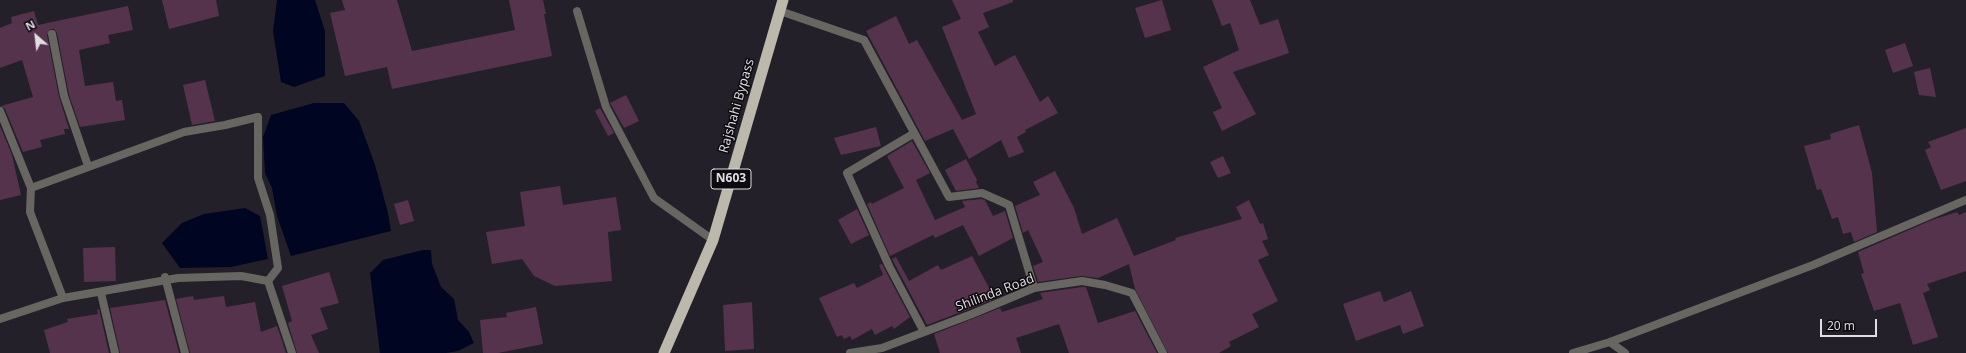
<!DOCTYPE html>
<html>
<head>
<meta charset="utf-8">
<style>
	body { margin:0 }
	#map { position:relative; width:1966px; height:353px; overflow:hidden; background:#242029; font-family:"Open Sans",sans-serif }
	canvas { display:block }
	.north { position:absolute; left:16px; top:16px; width:40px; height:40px; -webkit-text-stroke:3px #0c0a0f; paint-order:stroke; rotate:332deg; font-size:11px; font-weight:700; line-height:16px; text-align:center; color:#e0dde3 }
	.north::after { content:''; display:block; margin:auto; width:14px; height:18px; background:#e0dde3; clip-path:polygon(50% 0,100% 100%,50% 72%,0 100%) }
	.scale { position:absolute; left:1820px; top:319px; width:57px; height:18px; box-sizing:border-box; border:2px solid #e0dde3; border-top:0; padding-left:5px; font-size:12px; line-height:14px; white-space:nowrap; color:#e0dde3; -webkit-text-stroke:3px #0c0a0f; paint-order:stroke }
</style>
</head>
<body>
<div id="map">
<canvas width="1966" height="353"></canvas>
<div class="north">N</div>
<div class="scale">20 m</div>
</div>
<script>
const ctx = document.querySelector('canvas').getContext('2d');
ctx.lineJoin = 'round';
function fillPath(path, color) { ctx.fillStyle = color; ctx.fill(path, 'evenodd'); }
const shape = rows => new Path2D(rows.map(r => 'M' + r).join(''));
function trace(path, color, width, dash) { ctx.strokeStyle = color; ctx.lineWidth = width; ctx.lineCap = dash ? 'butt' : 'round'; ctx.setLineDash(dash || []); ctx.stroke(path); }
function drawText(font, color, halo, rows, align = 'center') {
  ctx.font = font + ' "Open Sans",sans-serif'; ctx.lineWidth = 3; ctx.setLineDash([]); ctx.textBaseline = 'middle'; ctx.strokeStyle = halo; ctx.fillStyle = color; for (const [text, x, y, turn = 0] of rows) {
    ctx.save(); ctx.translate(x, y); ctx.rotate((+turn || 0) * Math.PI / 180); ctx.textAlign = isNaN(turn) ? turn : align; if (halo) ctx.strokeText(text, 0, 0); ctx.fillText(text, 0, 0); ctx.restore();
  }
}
fillPath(shape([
	[277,0,315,0,325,31,325,76,294,87,281,82,273,31],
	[314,103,344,103,359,121,375,165,388,213,391,231,291,256,277,216,272,188,265,173,263,137,271,115],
	[245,208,260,216,268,259,231,267,180,268,162,243,182,223,204,214],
	[423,250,431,250,432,264,441,287,454,299,458,320,469,332,474,343,458,351,446,353,380,353,370,273,383,260]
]), '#000521');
fillPath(shape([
	[162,0,216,0,219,16,169,29],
	[342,0,397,0,412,51,515,30,509,0,543,0,546,14,544,14,552,56,392,89,387,67,345,76,330,13,345,10],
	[952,0,1013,0,1013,2,983,13,989,27,978,32,995,66,1015,55,1040,102,1048,96,1058,113,1025,130,1026,132,1017,137,1024,152,1009,158,1001,140,969,159,953,129,925,141,866,31,896,16,909,44,917,40,962,120,976,114,942,27,961,19],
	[1162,0,1171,30,1145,38,1135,8],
	[1212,0,1250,0,1260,25,1278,19,1289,53,1233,72,1256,114,1222,131,1213,112,1222,108,1203,67,1239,50,1230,23,1222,26],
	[128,6,133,30,108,35,110,43,79,50,85,86,113,82,116,101,122,100,125,120,80,127,69,95,57,33,54,29,51,29,47,35,59,97,69,129,64,129,65,134,40,140,42,147,23,152,5,109,1,106,33,97,22,60,0,68,0,28,12,23,11,17,34,11,38,25],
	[1905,43,1913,66,1893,73,1885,50],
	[1930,68,1936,97,1919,95,1914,72],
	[205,80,215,121,192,125,183,85],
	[626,95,639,121,624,128,610,103],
	[600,108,614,133,608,136,595,111],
	[1859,125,1872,173,1877,232,1854,242,1851,232,1843,234,1838,217,1832,219,1821,189,1817,190,1804,146,1831,139,1830,134],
	[0,126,12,155,21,195,0,200],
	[876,127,881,146,841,155,834,138],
	[1966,128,1966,181,1941,190,1925,150,1931,147,1928,142],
	[912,141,930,173,916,180,935,220,965,207,962,201,981,199,985,200,993,216,1005,211,1013,238,979,256,963,225,935,238,933,235,890,256,867,204,871,202,872,204,904,188,887,156],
	[1223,156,1231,173,1218,178,1210,162],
	[966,159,977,180,976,182,979,188,956,191,945,170],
	[1055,171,1074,208,1082,234,1117,218,1134,256,1176,240,1175,238,1242,219,1236,207,1249,200,1260,224,1263,223,1268,239,1262,241,1269,255,1258,260,1278,301,1252,314,1259,327,1229,342,1231,346,1219,353,1168,353,1135,289,1129,264,1098,278,1081,276,1038,282,1033,266,1043,262,1028,230,1023,233,1015,206,1040,195,1033,182],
	[560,186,563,205,616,197,621,230,608,232,612,281,555,286,534,276,522,259,492,264,486,232,525,226,520,192],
	[408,200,414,221,400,225,394,204],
	[857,209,869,235,851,244,838,220],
	[1957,212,1959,215,1966,212,1966,271,1927,284,1930,290,1923,293,1938,337,1913,345,1900,303,1874,311,1861,274,1864,273,1858,252,1932,220],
	[115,247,116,281,84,282,83,248],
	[972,256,995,299,927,325,892,259,896,257,909,281,938,265,941,270],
	[882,264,910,317,894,329,892,326,875,335,872,329,852,340,850,336,844,339,842,335,837,337,819,298,854,283,857,288,883,275,879,265],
	[329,272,339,303,320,308,328,329,311,335,319,353,297,353,288,323,292,321,282,286],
	[1082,287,1086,287,1098,323,1135,311,1157,353,1069,353,1059,324,1016,338,1021,353,940,353,934,334,1000,308,1002,312,1043,299,1040,293],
	[1380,291,1384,302,1411,291,1424,326,1403,334,1400,325,1356,341,1343,304],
	[193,296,194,300,224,296,226,307,255,302,261,332,277,326,286,353,190,353,176,299],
	[165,300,179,353,120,353,110,308],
	[752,302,754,349,725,351,723,305],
	[536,307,543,344,498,353,483,353,480,320,507,317,506,313],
	[99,309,109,353,50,353,44,330,68,322,67,319,98,314,97,310]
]), '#56334c');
trace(shape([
	[577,11,606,107,654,198,713,240],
	[780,11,864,40,949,197,982,193,1009,205,1034,288],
	[52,34,64,96,88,166],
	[0,111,31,188,30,212,63,298],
	[913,134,847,173,889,266,924,332],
	[31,188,184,132,225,125,258,117,258,178,270,215,278,268,268,281],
	[165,277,185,353],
	[101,293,115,353],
	[0,319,63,298,178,278,241,276,268,281,292,353],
	[1610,342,1625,353],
	[850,353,882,348,972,314,1034,288,1082,281,1105,285,1132,293,1163,353],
	[1573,353,1610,342,1813,265,1966,200]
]), '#686660', 8);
trace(shape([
	[664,353,713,240,783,0]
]), '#bcb8ac', 11);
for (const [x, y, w] of [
	[731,179,40]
]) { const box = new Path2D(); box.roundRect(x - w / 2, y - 10, w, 20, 3); ctx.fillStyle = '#0c0a0f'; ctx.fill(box); trace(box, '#e0dde3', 1); }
drawText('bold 12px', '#e0dde3', null, [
	["N603",731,179]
]);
drawText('13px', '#e0dde3', '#0c0a0f', [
	["Rajshahi Bypass",737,106,-74],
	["Shilinda Road",995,293,-21]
]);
</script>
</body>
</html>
